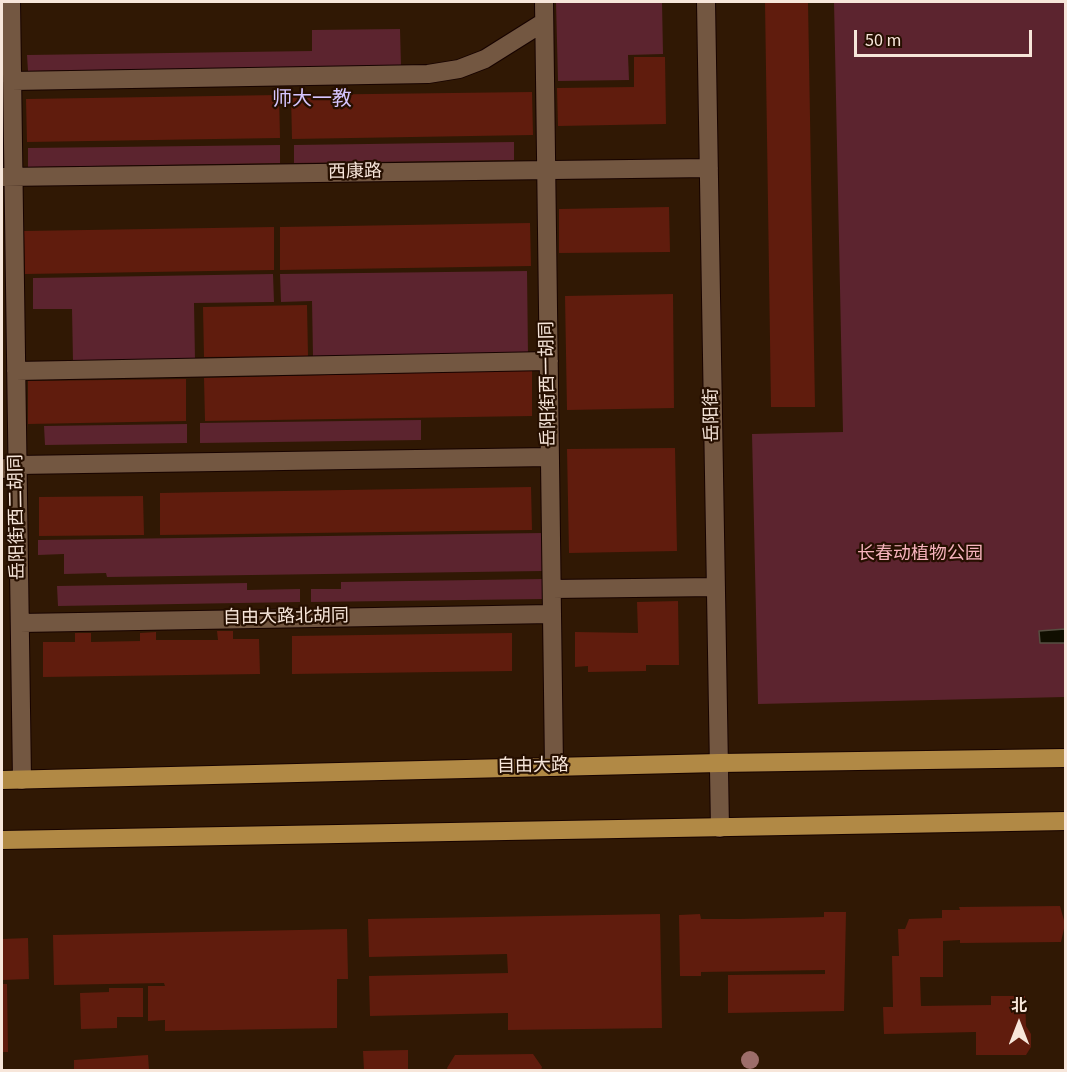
<!DOCTYPE html>
<html>
<head>
<meta charset="utf-8">
<style>
	body { margin:0 }
	#map { position:relative; width:1067px; height:1072px; overflow:hidden; background:#301804; font-family:"Source Sans 3","Noto Sans SC",sans-serif }
	canvas { display:block }
	.frame { position:absolute; inset:0; border:3px solid #f7e6da; pointer-events:none }
	.north { position:absolute; left:989px; top:994px; width:60px; height:60px; -webkit-text-stroke:4px #260f00; paint-order:stroke; rotate:0deg; font-size:16px; font-weight:700; line-height:24px; text-align:center; color:#f7e6da }
	.north::after { content:''; display:block; margin:auto; width:21px; height:27px; background:#f7e6da; clip-path:polygon(50% 0,100% 100%,50% 72%,0 100%) }
	.scale { position:absolute; left:854px; top:30px; width:178px; height:27px; box-sizing:border-box; border:3px solid #f7e6da; border-top:0; padding-left:8px; font-size:18px; line-height:21px; white-space:nowrap; color:#f7e6da; -webkit-text-stroke:4px #260f00; paint-order:stroke }
</style>
</head>
<body>
<div id="map">
<canvas width="1067" height="1072"></canvas>
<div class="frame"></div>
<div class="north">北</div>
<div class="scale">50 m</div>
</div>
<script>
const ctx = document.querySelector('canvas').getContext('2d');
ctx.lineJoin = 'round';
function fillPath(path, color) { ctx.fillStyle = color; ctx.fill(path, 'evenodd'); }
const shape = rows => new Path2D(rows.map(r => 'M' + r).join(''));
function trace(path, color, width, dash) { ctx.strokeStyle = color; ctx.lineWidth = width; ctx.lineCap = dash ? 'butt' : 'round'; ctx.setLineDash(dash || []); ctx.stroke(path); }
function drawText(font, color, halo, rows, align = 'center') {
  ctx.font = font + ' "Source Sans 3","Noto Sans SC",sans-serif'; ctx.lineWidth = 4.5; ctx.setLineDash([]); ctx.textBaseline = 'middle'; ctx.strokeStyle = halo; ctx.fillStyle = color; for (const [text, x, y, turn = 0] of rows) {
    ctx.save(); ctx.translate(x, y); ctx.rotate((+turn || 0) * Math.PI / 180); ctx.textAlign = isNaN(turn) ? turn : align; if (halo) ctx.strokeText(text, 0, 0); ctx.fillText(text, 0, 0); ctx.restore();
  }
}
fillPath(shape([
	[556,2,662,2,663,54,628,55,629,80,558,81],
	[834,2,1065,2,1065,697,758,704,752,434,843,432],
	[400,29,401,66,28,71,27,55,312,51,312,30],
	[514,142,514,160,294,163,294,145],
	[280,145,280,163,28,167,28,148],
	[527,271,528,355,313,357,312,301,281,302,280,274],
	[273,274,274,302,194,303,195,360,73,362,72,309,33,309,33,278],
	[421,420,421,440,200,443,200,423],
	[187,424,187,443,45,445,44,426],
	[543,533,543,571,107,577,106,573,64,574,64,554,38,555,38,540],
	[543,579,543,599,311,602,311,589,341,589,341,582],
	[247,583,247,590,300,589,300,602,58,606,57,586]
]), '#5c242f');
const water = shape([
	[1065,629,1065,643,1040,643,1039,631,1065,629]
]);
fillPath(water, '#100e00');
trace(water, '#554f41', 1.5);
fillPath(shape([
	[765,2,808,2,815,407,771,407],
	[634,57,665,57,666,124,558,126,557,88,634,87],
	[532,92,533,135,292,139,291,95],
	[279,95,280,138,27,142,26,99],
	[669,207,670,252,559,253,559,209],
	[530,223,531,266,280,270,280,227],
	[274,227,274,270,25,274,24,231],
	[673,294,674,408,567,410,565,296],
	[307,305,308,356,204,357,203,307],
	[532,370,532,416,205,421,204,378],
	[186,379,186,421,28,424,28,381],
	[675,448,677,551,569,553,567,449],
	[531,487,532,530,160,535,160,493],
	[143,496,144,535,39,536,39,497],
	[678,601,679,665,646,665,646,671,588,672,588,666,575,667,575,632,638,633,637,602],
	[217,631,233,631,233,639,259,639,260,674,43,677,43,642,75,642,75,633,91,633,91,642,140,641,140,633,156,632,156,640,218,640],
	[512,633,512,671,292,674,292,636],
	[1060,906,1065,924,1061,942,960,943,960,940,943,941,943,977,920,977,921,1006,991,1005,991,996,1025,996,1026,1026,1031,1034,1031,1047,1026,1055,976,1055,976,1032,884,1034,883,1007,893,1007,892,956,899,956,898,929,905,929,909,919,942,918,942,910,960,910,959,907],
	[824,912,846,912,844,1011,728,1013,728,975,825,974,825,970,701,972,701,976,680,976,679,915,700,914,701,919,739,919,824,917],
	[660,914,662,1028,508,1030,508,1013,370,1016,369,976,508,973,507,954,369,957,368,919],
	[347,929,348,979,337,979,337,1028,165,1031,165,1020,148,1021,148,986,165,986,164,983,54,985,53,935],
	[28,938,29,979,2,980,2,939],
	[2,984,7,984,8,1052,2,1052],
	[109,988,143,988,143,1017,117,1017,117,1028,81,1029,80,993,109,992],
	[408,1050,408,1070,364,1070,363,1051],
	[533,1054,542,1067,541,1070,448,1070,447,1068,455,1055],
	[148,1055,149,1070,74,1070,74,1060]
]), '#601c0d');
const minor = shape([
	[11,2,22,780],
	[544,2,554,767],
	[706,2,720,828],
	[12,81,428,74,459,69,485,59,544,22],
	[3,177,709,168],
	[16,371,549,361],
	[2,469,17,465,550,457],
	[552,589,716,587],
	[20,623,552,614]
]);
const major = shape([
	[2,780,719,763,1066,758],
	[2,840,1066,821]
]);
trace(minor, '#170300', 20);
trace(major, '#170300', 20);
trace(minor, '#735741', 18);
trace(major, '#b18945', 18);
ctx.fillStyle = '#9d6e6a';
for (const [x, y] of [
	[750,1060]
]) { ctx.beginPath(); ctx.arc(x, y, 9, 0, 2 * Math.PI); ctx.fill(); }
drawText('18px', '#f7e6da', '#260f00', [
	["西康路",355,173,-1],
	["岳阳街西一胡同",549,384,-91],
	["岳阳街",713,415,-91],
	["岳阳街西二胡同",18,517,-91],
	["自由大路北胡同",286,618,-1],
	["自由大路",533,767,-1]
]);
drawText('18px', '#f7b4bd', '#260f00', [
	["长春动植物公园",920,555]
]);
drawText('20px', '#d5c5fe', '#260f00', [
	["师大一教",312,101]
]);
</script>
</body>
</html>
